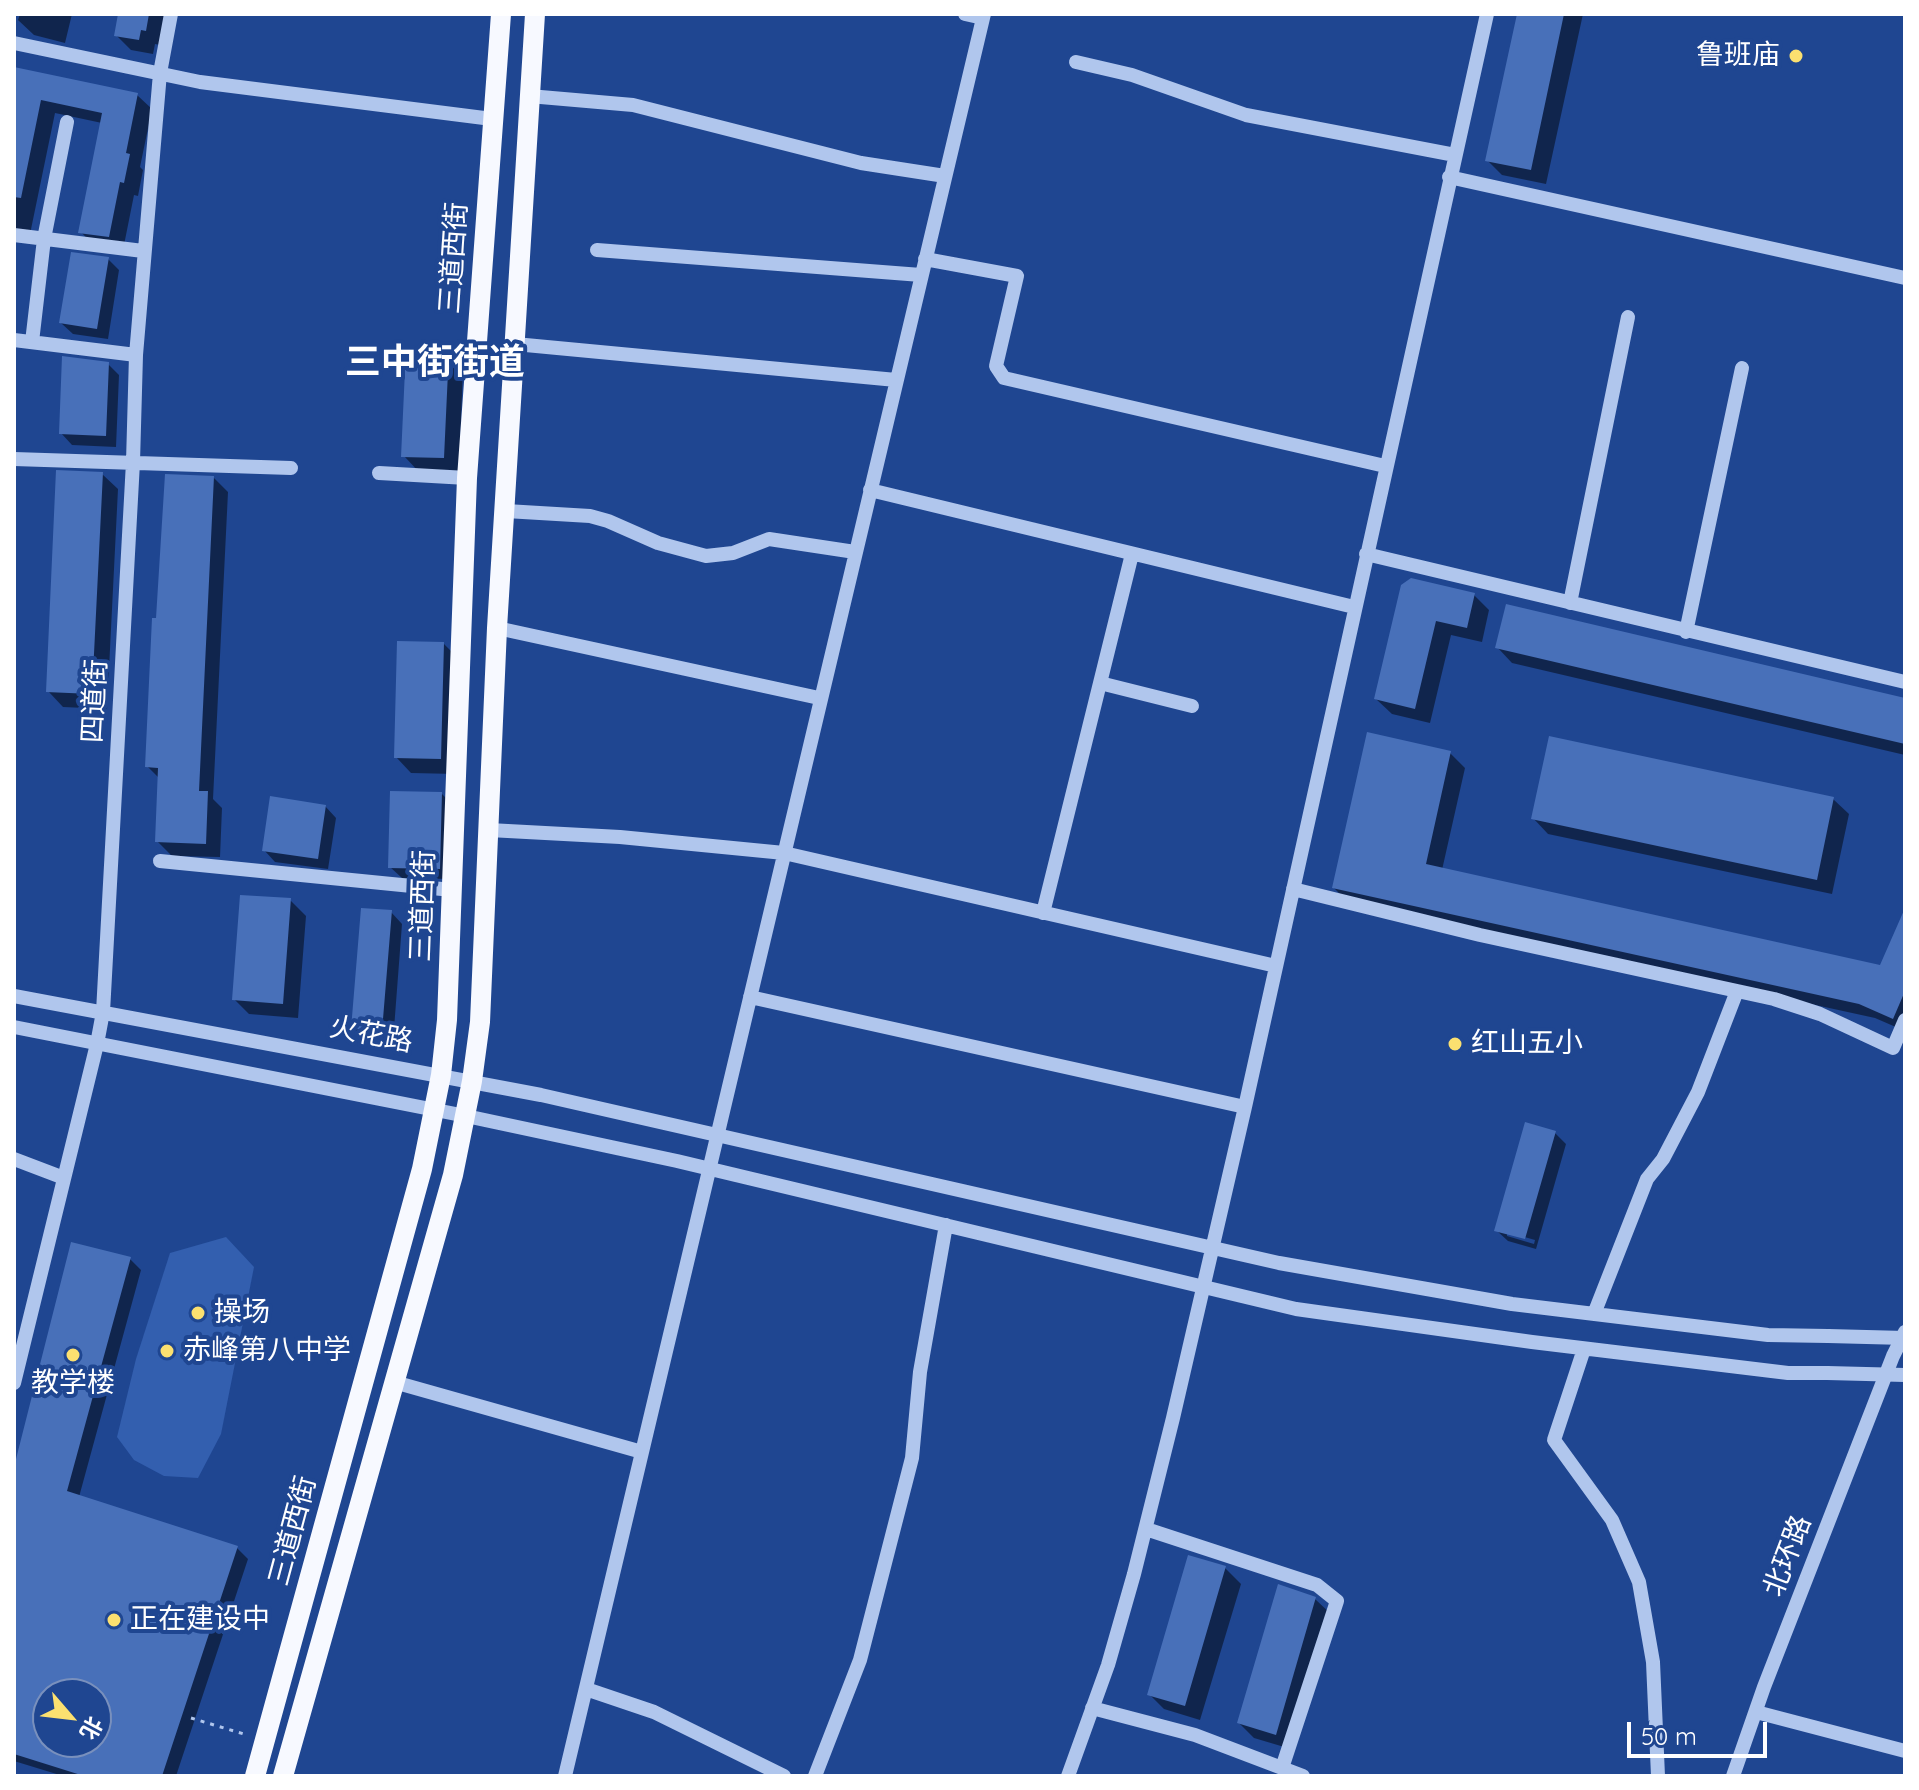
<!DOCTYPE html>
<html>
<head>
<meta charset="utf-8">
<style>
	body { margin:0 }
	#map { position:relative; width:1919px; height:1790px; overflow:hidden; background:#1f4691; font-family:Quicksand,"Noto Sans SC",sans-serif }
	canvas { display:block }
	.frame { position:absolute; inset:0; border:16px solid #fff; pointer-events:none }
	.north { position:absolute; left:32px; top:1678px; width:80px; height:80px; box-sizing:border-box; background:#1f4691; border:2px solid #7990bd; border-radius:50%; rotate:118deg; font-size:22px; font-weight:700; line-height:32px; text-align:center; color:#fff }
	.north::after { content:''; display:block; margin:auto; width:28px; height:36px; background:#fbe070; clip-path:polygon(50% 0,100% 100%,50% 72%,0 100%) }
	.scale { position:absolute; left:1627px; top:1722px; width:140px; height:36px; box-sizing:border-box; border:4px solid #fff; border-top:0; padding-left:10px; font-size:24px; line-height:28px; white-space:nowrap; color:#fff; -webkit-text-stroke:6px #1f4691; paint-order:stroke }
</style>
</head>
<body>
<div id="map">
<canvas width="1919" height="1790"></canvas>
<div class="frame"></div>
<div class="north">北</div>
<div class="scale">50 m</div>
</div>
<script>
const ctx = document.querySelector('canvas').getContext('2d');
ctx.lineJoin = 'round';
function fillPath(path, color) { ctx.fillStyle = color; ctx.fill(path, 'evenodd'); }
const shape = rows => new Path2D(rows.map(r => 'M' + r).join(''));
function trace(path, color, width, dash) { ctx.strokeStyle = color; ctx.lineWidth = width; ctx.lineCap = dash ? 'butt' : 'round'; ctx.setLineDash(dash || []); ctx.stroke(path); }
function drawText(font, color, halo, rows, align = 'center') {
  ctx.font = font + ' Quicksand,"Noto Sans SC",sans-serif'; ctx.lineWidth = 8; ctx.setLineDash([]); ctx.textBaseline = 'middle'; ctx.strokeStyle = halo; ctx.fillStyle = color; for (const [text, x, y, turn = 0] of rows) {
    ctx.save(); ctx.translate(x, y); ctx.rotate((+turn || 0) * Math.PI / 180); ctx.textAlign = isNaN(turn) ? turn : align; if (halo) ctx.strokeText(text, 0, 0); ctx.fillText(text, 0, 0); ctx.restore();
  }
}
fillPath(shape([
	[226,1237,254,1267,221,1434,198,1478,164,1476,134,1460,117,1437,136,1359,170,1253]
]), '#335faf');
fillPath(shape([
	[20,14,72,14,65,43,34,35,18,20],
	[120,14,167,14,160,45,155,44,153,54,131,50,116,35],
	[1519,14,1583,14,1546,184,1502,175,1487,160],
	[14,68,137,95,152,109,140,167,143,170,138,196,134,195,123,250,95,247,81,232,102,123,55,113,29,239,14,239],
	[108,259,119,270,108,339,73,334,61,323],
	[448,352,463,367,459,473,419,472,404,456],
	[108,364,119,375,116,447,72,445,61,433],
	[102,474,118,489,107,709,63,707,48,691],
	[213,477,228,492,213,799,222,808,220,857,172,856,157,841,160,779,147,766,158,620],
	[1403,586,1474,595,1489,610,1482,642,1451,635,1430,723,1392,714,1376,699],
	[444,644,459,659,456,774,411,773,396,757],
	[1497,647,1905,700,1905,755,1512,663],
	[1450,753,1465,768,1442,870,1881,968,1905,913,1905,1031,1875,1018,1349,903,1334,888],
	[442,794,453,805,450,879,402,878,390,867],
	[1833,799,1849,814,1832,894,1548,834,1533,818],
	[325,806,336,818,328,869,275,862,264,850],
	[290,900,306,916,298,1018,249,1014,234,999],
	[391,912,402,924,393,1042,365,1040,353,1028],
	[1555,1133,1566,1144,1536,1249,1508,1241,1496,1230],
	[1507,1232,1535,1240,1534,1244,1507,1236],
	[130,1259,141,1270,79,1497,237,1548,248,1559,176,1776,63,1776,14,1761,14,1475],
	[48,1694,96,1694,96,1742,48,1742],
	[1225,1568,1241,1584,1200,1720,1164,1709,1149,1694],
	[1315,1599,1331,1614,1291,1749,1254,1738,1239,1723]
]), '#0007');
fillPath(shape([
	[118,14,149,14,146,31,141,30,139,40,114,36],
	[1517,14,1564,14,1531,170,1485,161],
	[14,67,138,93,126,153,130,154,124,183,120,182,109,237,78,233,102,113,41,100,21,198,14,197],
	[71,252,109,257,97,329,59,323],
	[406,348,449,350,444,458,401,457],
	[62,356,109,362,106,436,59,434],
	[56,470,103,472,92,694,46,692],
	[165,474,214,476,199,791,208,791,206,844,155,842,158,768,145,767,152,618,156,618],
	[1411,578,1475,593,1467,628,1436,621,1415,709,1374,699,1401,585],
	[1506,604,1905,698,1905,744,1495,648],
	[397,641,444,642,441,759,394,758],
	[1367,732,1451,751,1426,864,1880,965,1905,908,1905,991,1893,1019,1859,1004,1332,888],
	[1549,736,1834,797,1817,880,1531,819],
	[390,791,442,792,440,869,388,868],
	[270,796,326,805,318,859,262,851],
	[240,895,291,898,283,1004,232,1000],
	[361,908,392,910,382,1031,351,1029],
	[1525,1122,1556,1131,1525,1239,1494,1231],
	[71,1242,131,1257,67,1491,238,1546,162,1776,84,1776,14,1754,14,1467],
	[48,1694,96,1694,96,1742,48,1742],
	[1188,1555,1226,1566,1185,1706,1147,1695],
	[1278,1584,1316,1597,1276,1735,1237,1723]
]), '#4870b9');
trace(shape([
	[191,1718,247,1735]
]), '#b0c6ed', 3, [4, 6]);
trace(shape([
	[965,14,983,18],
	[14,43,200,82,492,119],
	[1076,62,1132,75,1246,115,1455,155],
	[529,96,633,105,861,163,945,176],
	[1449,177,1905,278],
	[14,235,143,251],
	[597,250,921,275],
	[925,259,1017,276,996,366,1004,378,1385,466],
	[14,340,136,355],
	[32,342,44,239,67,122],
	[515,344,896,380],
	[14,459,291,468],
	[379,473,467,478],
	[870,490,1354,607],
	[506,511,590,516,608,521,658,543,706,556,733,553,769,539,855,552],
	[1366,554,1905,682],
	[1570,603,1628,317],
	[497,628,819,698],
	[1686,632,1742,368],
	[1100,683,1192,706],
	[489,830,620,837,784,853,1276,966],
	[160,861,452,890],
	[1293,889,1480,935,1774,999,1820,1014,1893,1048,1905,1020],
	[1043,913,1132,554],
	[14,996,541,1095,1279,1263,1512,1304,1768,1335,1828,1336],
	[750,997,1245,1107],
	[14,1027,466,1116,677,1161,1296,1309,1532,1342,1788,1373,1827,1373],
	[14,1159,64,1178],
	[1594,1314,1647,1179,1663,1159,1698,1092,1737,991],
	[1584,1349,1554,1440,1612,1520,1639,1582,1653,1662,1658,1776],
	[394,1382,642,1452],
	[14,1383,97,1044,103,1012,133,462,136,355,160,73,171,14],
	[1146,1529,1317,1585,1337,1601,1282,1768],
	[586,1689,654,1712,784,1776],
	[1092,1708,1195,1735,1303,1776],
	[1756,1712,1905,1751],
	[565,1776,984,14],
	[815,1776,860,1660,912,1458,920,1372,946,1225],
	[1068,1776,1108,1665,1134,1574,1173,1418,1245,1107,1487,14],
	[1733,1776,1764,1687,1893,1356,1905,1332]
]), '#b0c6ed', 14);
trace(shape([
	[255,1776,422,1169,441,1075,447,1020,467,478,501,14],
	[283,1776,453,1175,472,1081,480,1022,497,628,535,14]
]), '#f7f9ff', 20);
trace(shape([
	[1828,1336,1905,1338],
	[1827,1373,1905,1375]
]), '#b0c6ed', 14);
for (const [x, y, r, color] of [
	[1796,56,8,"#fbe070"],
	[1455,1044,8,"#fbe070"],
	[198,1313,8,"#fbe070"],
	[167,1351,8,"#fbe070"],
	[73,1355,8,"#fbe070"],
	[114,1620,8,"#fbe070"]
]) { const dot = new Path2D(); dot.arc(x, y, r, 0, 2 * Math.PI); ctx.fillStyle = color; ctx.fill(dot); trace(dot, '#1f4691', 3); }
drawText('28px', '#fff', '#1f4691', [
	["鲁班庙",1780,56,"right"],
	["红山五小",1471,1044],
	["操场",214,1313],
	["赤峰第八中学",183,1351],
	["教学楼",73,1384,"center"],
	["正在建设中",130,1620]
], 'left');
drawText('28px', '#fff', '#1f4691', [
	["三道西街",454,258,-86],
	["四道街",95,701,-87],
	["三道西街",423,906,-88],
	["火花路",371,1035,11],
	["三道西街",293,1531,-75],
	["北环路",1788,1556,-69]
]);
drawText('bold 36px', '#fff', '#1f4691', [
	["三中街街道",435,363]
]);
</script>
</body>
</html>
